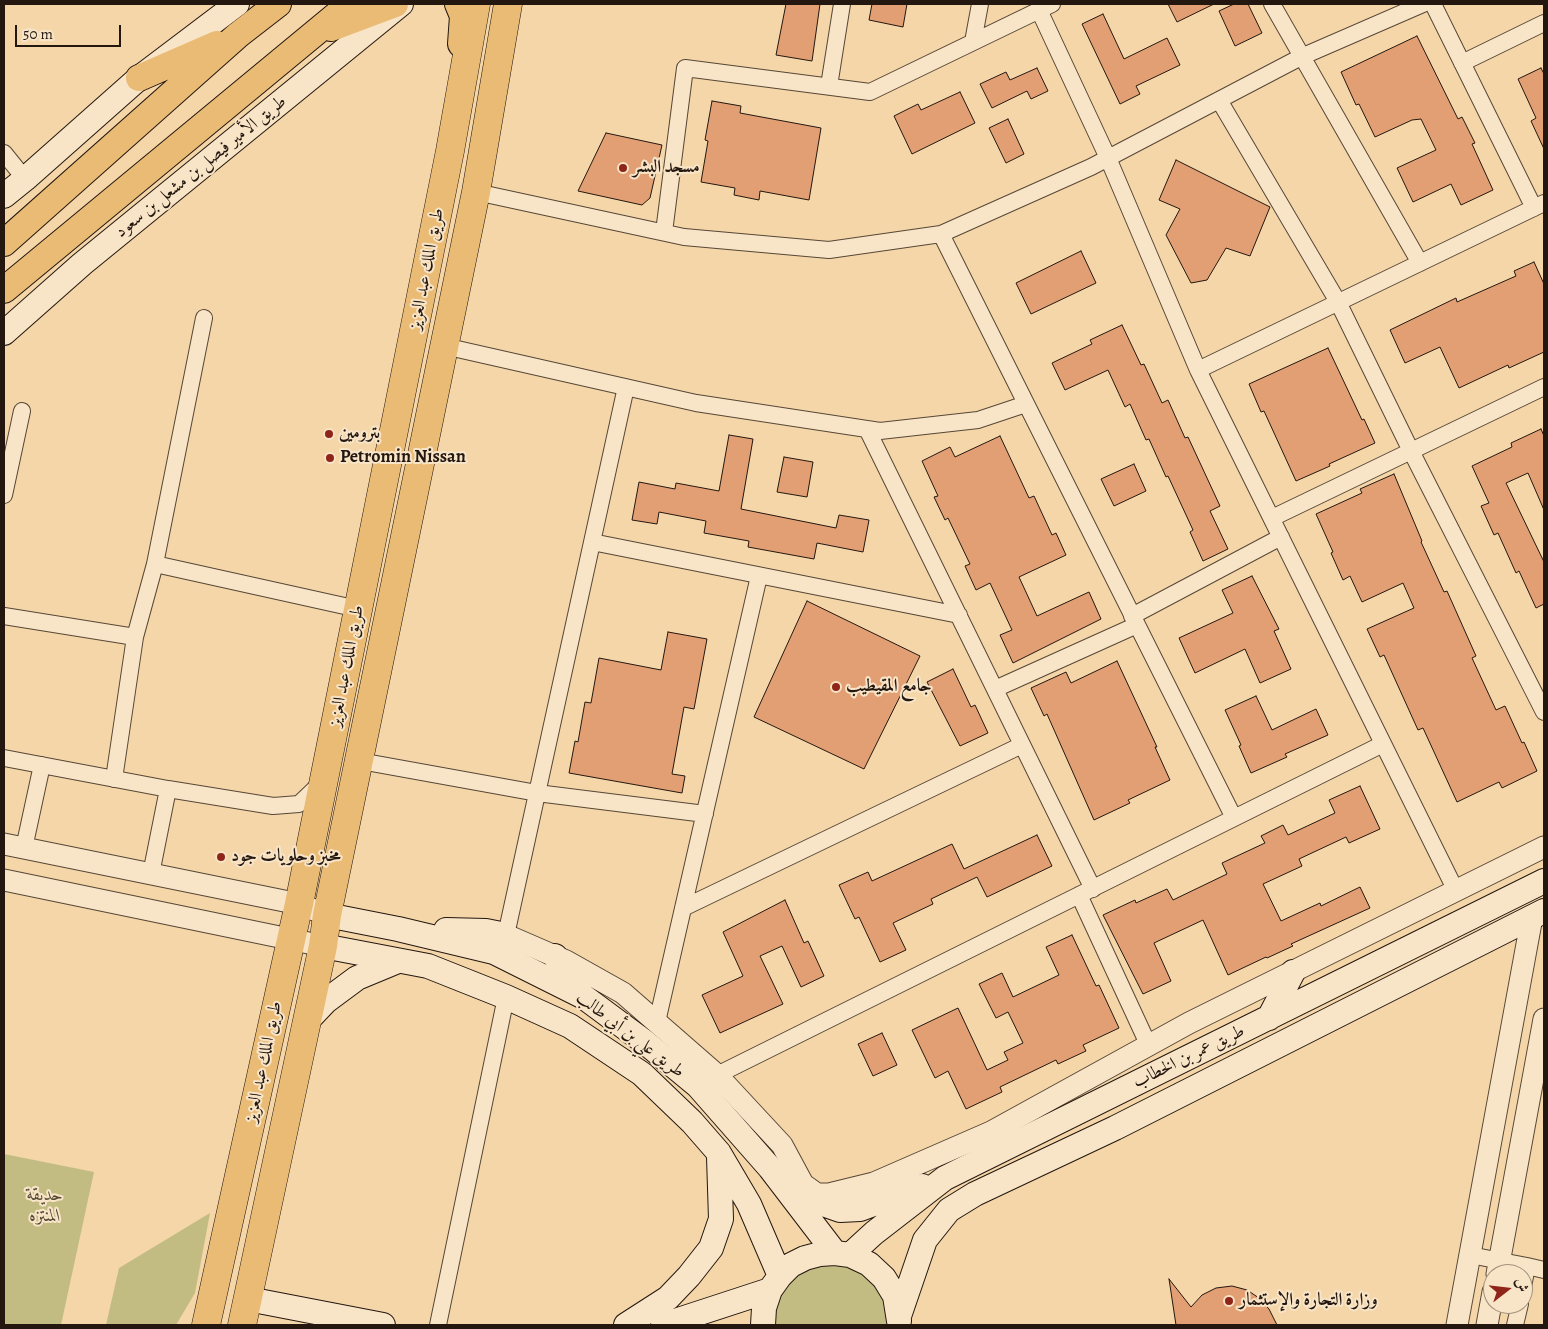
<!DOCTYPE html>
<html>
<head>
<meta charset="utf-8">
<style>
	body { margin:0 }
	#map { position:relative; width:1548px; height:1329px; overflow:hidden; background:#f4d6a9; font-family:Alegreya,Amiri,serif }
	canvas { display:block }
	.frame { position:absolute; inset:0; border:5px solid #23170f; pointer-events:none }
	.north { position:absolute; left:1483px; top:1264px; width:50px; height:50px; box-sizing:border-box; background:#f8e4c7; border:1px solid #a3927d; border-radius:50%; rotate:74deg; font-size:14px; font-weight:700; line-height:20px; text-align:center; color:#23170f }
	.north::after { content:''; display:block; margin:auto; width:18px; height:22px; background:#8f2418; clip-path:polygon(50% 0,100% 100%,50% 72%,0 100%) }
	.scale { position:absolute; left:15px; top:25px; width:106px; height:22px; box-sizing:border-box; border:2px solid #23170f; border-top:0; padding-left:6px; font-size:15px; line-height:18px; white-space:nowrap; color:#23170f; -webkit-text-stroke:4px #f8e4c7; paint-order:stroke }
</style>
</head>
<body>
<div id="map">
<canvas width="1548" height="1329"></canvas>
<div class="frame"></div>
<div class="north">ش</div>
<div class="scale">50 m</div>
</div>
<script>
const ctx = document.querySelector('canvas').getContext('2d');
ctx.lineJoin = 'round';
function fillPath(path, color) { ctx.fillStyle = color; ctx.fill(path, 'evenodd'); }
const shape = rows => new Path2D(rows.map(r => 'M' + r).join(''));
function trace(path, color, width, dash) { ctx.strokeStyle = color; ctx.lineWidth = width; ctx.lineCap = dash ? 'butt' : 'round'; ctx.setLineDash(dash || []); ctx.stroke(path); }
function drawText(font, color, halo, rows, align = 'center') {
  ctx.font = font + ' Alegreya,Amiri,serif'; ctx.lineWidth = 4; ctx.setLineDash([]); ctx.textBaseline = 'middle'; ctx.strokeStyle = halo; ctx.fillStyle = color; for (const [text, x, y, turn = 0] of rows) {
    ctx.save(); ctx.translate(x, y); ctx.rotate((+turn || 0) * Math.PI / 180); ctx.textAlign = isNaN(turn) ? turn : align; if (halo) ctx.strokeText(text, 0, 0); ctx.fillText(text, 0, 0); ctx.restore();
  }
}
fillPath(shape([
	[4,1154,94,1172,61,1325,4,1325],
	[210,1213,195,1293,176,1325,106,1325,119,1268],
	[822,1263,843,1263,862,1271,887,1298,890,1325,774,1325,773,1310,782,1291,799,1272]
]), '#c2bc83');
const building = shape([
	[786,4,820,4,812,61,776,55,786,4],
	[872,4,907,4,903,27,869,20,872,4],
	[1168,4,1214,4,1177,22,1168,4],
	[1234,4,1248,4,1262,33,1235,46,1219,11,1234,4],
	[1103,14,1124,59,1167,38,1180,65,1136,86,1140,94,1120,104,1082,24,1103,14],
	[1417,36,1458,119,1462,117,1475,143,1472,144,1493,190,1461,205,1451,184,1413,202,1397,168,1436,150,1421,119,1412,120,1375,137,1359,104,1356,105,1341,72,1417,36],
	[1037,68,1048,91,1031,99,1027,91,992,108,980,84,1006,72,1010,80,1037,68],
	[1541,68,1544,74,1544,149,1531,121,1536,118,1518,79,1541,68],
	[960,92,975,123,912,154,894,116,918,104,921,110,960,92],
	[712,101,741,106,740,113,821,128,809,200,760,191,759,200,734,195,735,188,701,182,708,141,705,140,712,101],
	[1008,119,1024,154,1006,163,989,128,1008,119],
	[606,133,662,145,650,198,642,205,578,191,606,133],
	[1176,160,1270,207,1250,256,1226,248,1207,280,1191,283,1166,235,1180,209,1159,200,1176,160],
	[1081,251,1096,283,1031,314,1016,283,1081,251],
	[1534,262,1544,284,1544,352,1509,368,1508,365,1459,388,1440,347,1405,363,1390,330,1456,298,1457,302,1516,276,1514,271,1534,262],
	[1122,325,1141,365,1144,364,1162,403,1168,400,1185,438,1188,437,1220,506,1210,511,1228,549,1203,561,1190,532,1193,530,1168,476,1166,477,1149,439,1146,440,1130,404,1125,407,1108,370,1065,390,1052,363,1092,344,1090,340,1122,325],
	[1328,348,1362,420,1364,419,1375,443,1329,464,1330,466,1296,481,1264,411,1261,412,1249,384,1328,348],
	[1541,429,1544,436,1544,510,1528,473,1506,483,1544,562,1544,604,1536,608,1519,571,1516,573,1498,533,1494,535,1481,506,1489,503,1472,466,1512,447,1511,443,1541,429],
	[729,435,753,439,741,509,836,528,839,515,869,520,863,552,817,543,814,559,748,547,749,541,704,533,706,521,659,512,657,524,632,520,639,482,675,489,676,483,719,491,729,435],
	[1000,436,1029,498,1034,496,1052,535,1056,533,1066,555,1019,577,1037,616,1089,592,1101,619,1013,663,1000,635,1012,630,990,583,976,590,965,566,970,564,948,518,945,520,934,497,938,496,922,461,950,447,955,457,1000,436],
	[784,457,813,462,807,497,777,492,784,457],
	[1134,464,1146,491,1114,506,1101,479,1134,464],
	[1394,474,1422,541,1421,542,1444,592,1447,591,1476,656,1472,658,1496,710,1505,706,1522,743,1524,742,1537,771,1502,788,1499,782,1457,802,1423,728,1418,730,1384,655,1380,657,1367,629,1414,608,1403,583,1362,602,1350,576,1343,580,1331,553,1333,552,1316,514,1362,493,1360,489,1394,474],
	[1252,576,1279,629,1274,631,1291,669,1260,683,1245,649,1195,673,1179,638,1233,613,1222,590,1252,576],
	[807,601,920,656,864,769,754,717,807,601],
	[668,632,707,639,694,709,684,707,672,774,685,776,682,793,569,773,575,741,578,742,585,702,591,703,599,658,661,670,668,632],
	[1117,661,1157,747,1155,747,1170,780,1128,800,1130,803,1094,820,1047,714,1044,716,1031,688,1066,672,1071,683,1117,661],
	[953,669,971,707,975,705,988,733,960,746,927,682,953,669],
	[1256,696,1272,730,1316,709,1328,735,1285,754,1287,757,1251,773,1239,746,1241,745,1225,710,1256,696],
	[1360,786,1380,829,1349,843,1346,837,1299,859,1302,866,1263,884,1281,921,1320,903,1321,906,1360,887,1370,908,1291,944,1293,946,1267,958,1266,957,1228,975,1203,920,1154,943,1171,981,1143,994,1103,915,1135,900,1136,903,1167,889,1173,900,1227,874,1222,863,1265,843,1261,836,1283,825,1288,835,1335,813,1329,800,1360,786],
	[1037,835,1052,866,987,897,977,877,931,899,933,904,893,923,906,950,880,962,859,917,855,919,839,885,868,872,872,881,952,844,964,869,1037,835],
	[785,900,804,943,808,941,824,976,801,987,782,946,760,956,783,1004,720,1033,702,995,743,976,723,932,785,900],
	[1072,935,1096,986,1099,985,1119,1028,1083,1045,1086,1051,1058,1064,1056,1060,1000,1087,1002,1092,966,1109,948,1071,935,1078,912,1030,958,1008,987,1070,1008,1060,1004,1052,1023,1043,1008,1012,996,1018,979,984,1002,973,1013,997,1059,975,1046,947,1072,935],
	[882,1033,897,1065,873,1076,858,1044,882,1033],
	[1169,1279,1191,1307,1202,1295,1216,1288,1232,1286,1247,1290,1259,1298,1269,1309,1277,1325,1176,1325,1169,1279]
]);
fillPath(building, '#e39f74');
trace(building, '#23170f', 1);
const minor = shape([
	[1272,4,1420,263],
	[1433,4,1534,208],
	[1039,10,1108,158,1198,370,1456,891],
	[973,42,980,4],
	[1462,63,1544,23],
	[829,86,842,4],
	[1219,100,1338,302,1411,451,1544,712],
	[4,153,25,179],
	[476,192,684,237,829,250,941,234,1091,167,1301,57,1423,4],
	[664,232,685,68,870,92,1052,4],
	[941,234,1234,818],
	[444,346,696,403,880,431,978,420,1026,404],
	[1198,370,1544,203],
	[867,429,1093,889],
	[4,495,22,411],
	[1272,518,1544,387],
	[592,542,959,615],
	[155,564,204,318],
	[4,616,135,637,155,564,358,609],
	[1132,616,1281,537],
	[995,689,1137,625],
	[4,758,168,789,273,806,299,804,322,782],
	[360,761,537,793,705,814],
	[114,779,135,637],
	[24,848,42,765],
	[151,874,168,789],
	[1079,895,1148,1044],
	[683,908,1022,745],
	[506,935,626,387],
	[657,1022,759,576],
	[717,1075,1383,744],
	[1470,1255,1527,1266],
	[1523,1287,1527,1266,1544,1270],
	[438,1325,506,997],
	[1515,1325,1520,1304]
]);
const tertiary = shape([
	[4,844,299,904,327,915],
	[4,880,323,946],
	[506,935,566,961,623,993,717,1075,782,1145,803,1184,817,1194,829,1194,874,1183,991,1132,1189,1023,1544,847],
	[1497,1274,1544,1019],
	[1457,1325,1532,917],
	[1487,1325,1493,1292]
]);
const secondary = shape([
	[4,196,25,179,139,78,237,4],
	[4,333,82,264,401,4],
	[327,915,398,929,494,952,584,997,646,1043,698,1086,770,1168,835,1253],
	[446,930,486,931,506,935],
	[323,946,428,966,506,997,570,1026,642,1074,692,1122,719,1153,749,1204,780,1276],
	[555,956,581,993],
	[1269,1018,1293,972],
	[307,1021,326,1001,357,978,398,961],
	[791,1186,803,1197,840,1210,860,1209,922,1186],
	[850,1255,874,1233,945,1178,1544,881],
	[248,1299,383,1325],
	[899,1316,925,1240,949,1210,975,1194,1115,1128,1544,911],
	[626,1325,668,1298,689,1276,711,1248,721,1219,719,1157],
	[663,1325,770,1290],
	[763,1325,764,1308,770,1290,780,1276,791,1265,805,1258,820,1254,835,1253,850,1255,869,1264,884,1278,895,1296,899,1321]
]);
const primary = shape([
	[458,4,463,16,461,44],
	[331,28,395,4],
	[139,78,217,44],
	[4,243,238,35,278,4],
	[4,290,350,4]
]);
const trunk = shape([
	[206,1325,299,904,450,151,476,4],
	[242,1325,323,946,327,915,476,192,508,4]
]);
trace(minor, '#574736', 18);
trace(tertiary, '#574736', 23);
trace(secondary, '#23170f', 26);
trace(primary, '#23170f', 28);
trace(trunk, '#23170f', 29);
trace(minor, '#f8e4c7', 16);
trace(tertiary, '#f8e4c7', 21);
trace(secondary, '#f8e4c7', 24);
trace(primary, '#eabb74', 26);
trace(trunk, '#eabb74', 28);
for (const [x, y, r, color] of [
	[623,168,5,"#8f2418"],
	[329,434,5,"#8f2418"],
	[330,458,5,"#8f2418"],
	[836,687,5,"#8f2418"],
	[221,857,5,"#8f2418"],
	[1229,1301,5,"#8f2418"]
]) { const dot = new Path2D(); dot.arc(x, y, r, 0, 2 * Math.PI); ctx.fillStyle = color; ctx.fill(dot); trace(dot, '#f8e4c7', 2); }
drawText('18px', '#23170f', '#f8e4c7', [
	["طريق الأمير فيصل بن مشعل بن سعود",201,167,-39],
	["طريق الملك عبد العزيز",427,269,-79],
	["طريق الملك عبد العزيز",347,666,-79],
	["طريق علي بن أبي طالب",630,1035,37],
	["طريق عمر بن الخطاب",1189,1057,-26],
	["طريق الملك عبد العزيز",264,1062,-78]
]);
drawText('bold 18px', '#23170f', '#f8e4c7', [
	["مسجد البشر",633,168],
	["بترومين",339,434],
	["Petromin Nissan",340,458],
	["جامع المقيطيب",846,687],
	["مخبز وحلويات جود",231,857],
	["وزارة التجارة والإستثمار",1239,1301]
], 'left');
drawText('italic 18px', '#534932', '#f8e4c7', [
	["حديقة",45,1196],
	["المنتزه",45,1217]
]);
</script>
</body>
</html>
